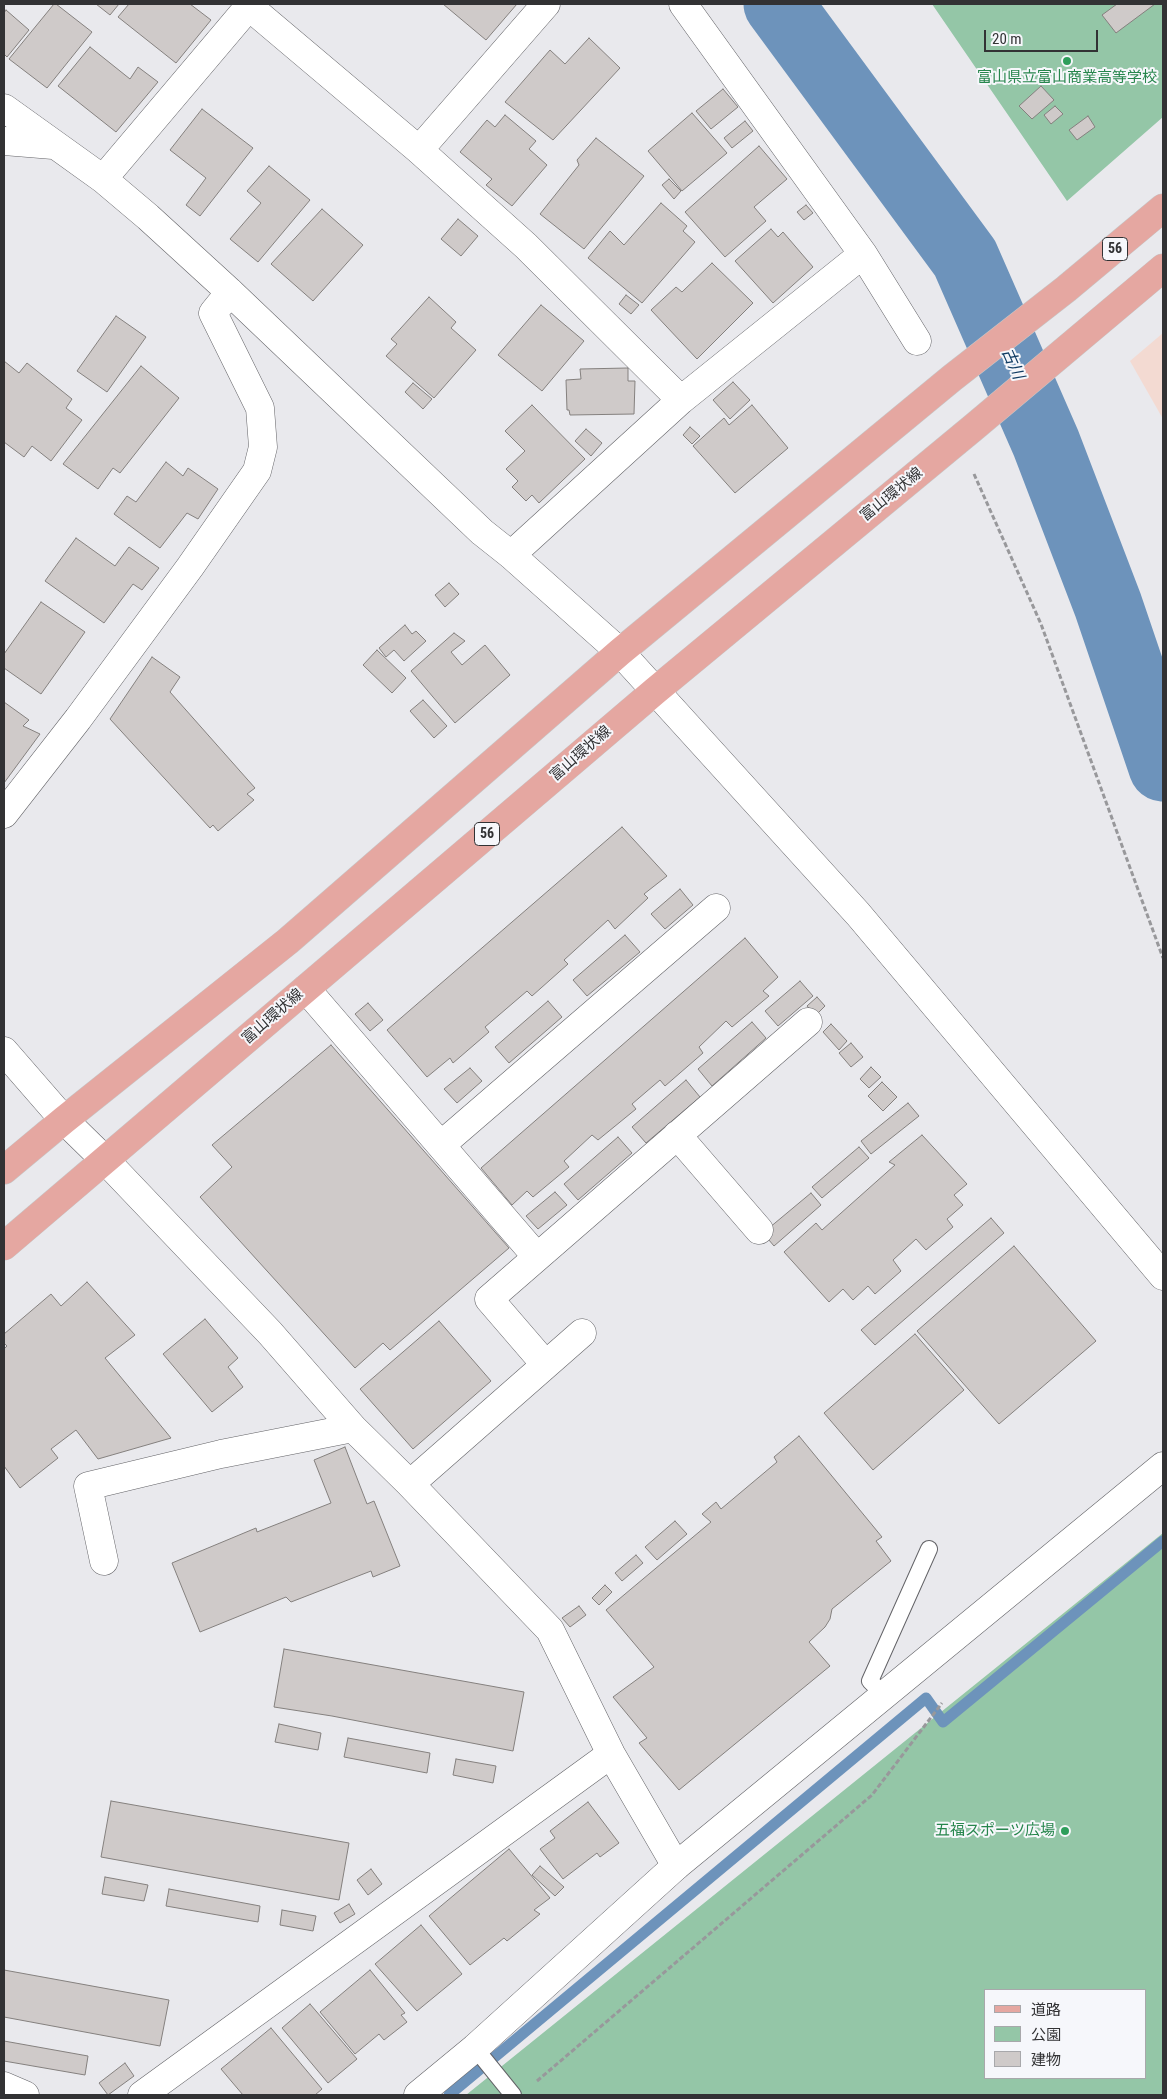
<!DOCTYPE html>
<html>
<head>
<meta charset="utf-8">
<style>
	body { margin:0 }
	#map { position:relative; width:1167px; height:2099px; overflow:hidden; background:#e9e9ed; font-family:"Roboto Condensed","Noto Sans JP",sans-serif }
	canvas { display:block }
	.frame { position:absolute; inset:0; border:5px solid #323234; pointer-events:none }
	.legend { position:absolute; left:984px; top:1989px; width:162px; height:90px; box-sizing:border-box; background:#f6f7fb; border:1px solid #a8a8ab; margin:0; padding:6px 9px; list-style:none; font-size:15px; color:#323234 }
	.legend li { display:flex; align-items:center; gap:10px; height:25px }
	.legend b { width:25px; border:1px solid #a8a8ab }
	.scale { position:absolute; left:984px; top:30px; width:114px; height:22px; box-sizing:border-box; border:2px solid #323234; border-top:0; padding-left:6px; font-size:15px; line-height:18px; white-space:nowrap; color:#323234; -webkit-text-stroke:4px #f6f7fb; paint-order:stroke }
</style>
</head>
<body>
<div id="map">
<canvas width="1167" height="2099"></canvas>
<div class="frame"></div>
<ul class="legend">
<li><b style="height:6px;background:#e5a7a1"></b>道路</li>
<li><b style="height:14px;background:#94c6a7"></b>公園</li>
<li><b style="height:14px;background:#cfcac9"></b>建物</li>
</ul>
<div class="scale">20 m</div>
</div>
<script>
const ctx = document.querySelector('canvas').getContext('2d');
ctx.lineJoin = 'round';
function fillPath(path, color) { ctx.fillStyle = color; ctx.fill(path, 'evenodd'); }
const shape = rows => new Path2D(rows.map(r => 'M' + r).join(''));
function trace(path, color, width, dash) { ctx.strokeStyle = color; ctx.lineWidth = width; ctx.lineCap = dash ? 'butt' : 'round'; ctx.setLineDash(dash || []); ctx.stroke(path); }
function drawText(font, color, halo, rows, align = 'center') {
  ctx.font = font + ' "Roboto Condensed","Noto Sans JP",sans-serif'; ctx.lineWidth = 4; ctx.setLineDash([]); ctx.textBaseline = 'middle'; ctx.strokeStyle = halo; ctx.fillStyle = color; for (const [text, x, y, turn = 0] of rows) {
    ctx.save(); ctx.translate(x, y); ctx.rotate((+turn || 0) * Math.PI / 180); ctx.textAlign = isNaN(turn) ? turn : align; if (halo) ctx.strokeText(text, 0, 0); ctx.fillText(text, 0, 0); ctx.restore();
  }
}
fillPath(shape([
	[1163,333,1163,419,1130,361]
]), '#f3dad2');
fillPath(shape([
	[932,4,1163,4,1163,117,1067,201],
	[1163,1533,1163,2095,466,2095],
	[986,1990,1146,1990,1146,2078,986,2078]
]), '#94c6a7');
trace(shape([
	[449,2095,926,1698,943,1722,1163,1541]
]), '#6d93bb', 11);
trace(shape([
	[778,4,965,258,1046,443,1108,605,1163,767]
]), '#6d93bb', 69);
const building = shape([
	[54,4,56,4,92,32,47,88,9,59,54,4],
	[96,4,119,4,110,15,96,4],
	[129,4,190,4,211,20,176,63,118,17,129,4],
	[443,4,517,4,486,40,443,4],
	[1117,4,1155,4,1116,33,1102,15,1117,4],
	[6,10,29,30,7,57,4,54,4,13,6,10],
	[589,38,620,68,553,140,505,102,550,50,565,64,589,38],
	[90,47,130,79,138,67,158,82,116,132,58,86,90,47],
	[1041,86,1054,100,1032,119,1019,106,1041,86],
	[723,89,738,107,711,129,696,111,723,89],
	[1055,106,1063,114,1051,124,1044,115,1055,106],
	[202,109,253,148,200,216,186,205,206,178,170,150,202,109],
	[692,113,727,153,682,191,648,151,692,113],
	[505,115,536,141,529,149,547,165,512,206,486,185,492,179,460,152,487,120,495,127,505,115],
	[1088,116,1095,127,1077,140,1069,130,1088,116],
	[745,121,753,131,732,148,724,138,745,121],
	[596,138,644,176,584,249,540,214,579,165,577,160,596,138],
	[759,146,787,179,754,207,766,221,725,257,685,212,759,146],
	[269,166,310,200,258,262,230,239,261,203,247,191,269,166],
	[669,179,681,191,674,199,662,185,669,179],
	[661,203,687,226,683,231,695,242,642,303,588,258,610,231,624,245,661,203],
	[806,205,813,213,804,220,797,212,806,205],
	[322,209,363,245,313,301,271,264,322,209],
	[458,219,478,236,461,256,441,239,458,219],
	[771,229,778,237,783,232,813,267,773,303,735,261,771,229],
	[712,263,753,303,697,359,651,310,676,287,682,292,712,263],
	[626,295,639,305,631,314,619,304,626,295],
	[429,297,456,322,451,328,476,350,434,398,386,356,397,344,391,339,429,297],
	[541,305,584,341,542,391,498,355,541,305],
	[116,316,146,337,107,392,77,371,116,316],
	[4,361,19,373,27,363,72,399,66,408,82,420,51,461,32,446,24,457,4,442,4,361],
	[141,366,179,398,120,473,113,468,98,489,63,464,141,366],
	[628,368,628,381,635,381,634,414,570,415,569,410,567,410,566,380,581,379,580,369,628,368],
	[733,382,750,400,730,419,713,400,733,382],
	[413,383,432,399,423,409,405,392,413,383],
	[532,405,585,459,539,503,532,495,526,501,512,487,518,481,506,469,525,451,505,431,532,405],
	[752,405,788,448,735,493,693,446,724,418,729,425,752,405],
	[690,427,700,436,692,444,683,435,690,427],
	[586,429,602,443,591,456,575,441,586,429],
	[166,462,183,476,188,468,218,489,198,519,187,513,160,548,114,514,127,496,136,502,166,462],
	[76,538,115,566,129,547,159,568,142,590,133,584,104,623,45,581,76,538],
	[449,583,459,594,445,607,435,595,449,583],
	[41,602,85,632,41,694,4,668,4,654,41,602],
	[405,625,412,634,416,631,426,641,404,661,394,650,386,657,379,648,405,625],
	[454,633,465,641,451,652,462,665,485,645,510,675,455,723,411,671,454,633],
	[377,650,406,678,392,693,363,665,377,650],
	[152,657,180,677,170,692,255,788,247,794,254,800,218,831,213,825,210,828,110,719,152,657],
	[423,700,447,726,434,738,410,711,423,700],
	[4,702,29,720,23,726,40,734,4,783,4,702],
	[622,827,667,876,644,894,648,898,615,929,608,920,564,960,568,964,532,996,527,991,485,1027,489,1032,453,1063,450,1058,427,1077,387,1030,622,827],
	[680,889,693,905,665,929,651,914,680,889],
	[625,935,640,952,587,996,573,980,625,935],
	[745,938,778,977,763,991,769,996,732,1027,726,1021,699,1047,703,1053,665,1086,660,1080,632,1104,636,1109,598,1140,592,1135,564,1161,569,1167,533,1197,527,1191,512,1205,481,1168,745,938],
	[800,981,813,996,778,1026,765,1011,800,981],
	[817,997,825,1006,815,1016,807,1006,817,997],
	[548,1001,562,1017,509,1063,495,1047,548,1001],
	[368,1003,383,1020,370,1031,355,1014,368,1003],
	[752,1022,766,1038,712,1086,698,1069,752,1022],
	[831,1024,847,1041,839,1050,823,1032,831,1024],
	[851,1043,863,1057,851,1067,839,1053,851,1043],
	[331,1045,509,1248,390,1350,383,1343,355,1368,200,1197,232,1167,212,1145,331,1045],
	[871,1067,881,1077,869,1088,860,1079,871,1067],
	[470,1068,482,1081,457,1103,444,1089,470,1068],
	[686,1080,700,1097,646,1143,632,1127,686,1080],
	[882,1082,897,1097,883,1111,868,1096,882,1082],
	[908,1103,919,1116,871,1154,861,1141,908,1103],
	[922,1135,967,1184,954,1195,963,1205,947,1219,953,1227,926,1250,916,1239,893,1260,901,1271,875,1294,868,1286,853,1300,843,1289,829,1302,784,1252,816,1223,822,1230,895,1165,889,1162,922,1135],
	[618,1137,632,1153,578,1200,564,1184,618,1137],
	[859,1147,869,1158,822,1198,812,1187,859,1147],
	[555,1192,567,1205,538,1229,526,1216,555,1192],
	[811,1193,821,1205,774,1246,763,1233,811,1193],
	[991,1218,1004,1233,875,1345,861,1330,991,1218],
	[1014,1246,1096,1341,999,1424,917,1331,1014,1246],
	[87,1282,135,1335,105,1358,171,1438,98,1459,76,1430,51,1449,58,1458,20,1488,4,1466,4,1349,7,1346,4,1343,4,1334,51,1294,61,1306,87,1282],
	[205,1319,238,1358,228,1367,243,1387,212,1412,163,1354,205,1319],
	[439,1321,491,1381,413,1449,360,1389,439,1321],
	[915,1334,964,1390,873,1470,824,1413,915,1334],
	[799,1436,882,1537,876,1541,891,1561,832,1609,830,1619,825,1627,809,1642,830,1666,679,1790,639,1743,647,1738,613,1697,654,1667,606,1610,711,1522,702,1514,716,1502,721,1509,777,1462,774,1457,799,1436],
	[345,1447,367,1504,374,1501,400,1566,373,1577,371,1571,291,1602,286,1597,200,1632,172,1563,256,1528,257,1532,331,1503,314,1460,345,1447],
	[675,1521,687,1534,657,1560,645,1547,675,1521],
	[636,1555,643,1563,622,1581,615,1573,636,1555],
	[605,1585,612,1592,599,1605,592,1598,605,1585],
	[579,1606,586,1615,570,1627,562,1618,579,1606],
	[284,1649,524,1692,513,1751,332,1716,274,1707,284,1649],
	[279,1724,321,1733,318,1750,275,1742,279,1724],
	[348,1738,430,1753,427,1773,344,1757,348,1738],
	[456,1759,496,1766,493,1783,453,1775,456,1759],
	[111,1801,349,1843,339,1900,101,1857,111,1801],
	[588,1802,619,1843,600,1857,597,1853,563,1879,540,1849,555,1838,550,1831,588,1802],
	[509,1849,550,1898,534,1910,540,1914,507,1941,504,1938,470,1965,429,1916,509,1849],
	[540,1866,564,1887,555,1896,532,1875,540,1866],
	[371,1869,382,1884,368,1895,357,1880,371,1869],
	[105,1877,148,1885,144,1901,102,1894,105,1877],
	[169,1889,260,1906,258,1922,166,1906,169,1889],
	[349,1904,355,1914,340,1923,334,1913,349,1904],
	[282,1910,316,1916,313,1931,280,1925,282,1910],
	[421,1925,462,1974,417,2011,375,1964,421,1925],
	[4,1970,169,2000,160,2046,4,2017,4,1970],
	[370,1970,405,2013,401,2015,407,2022,384,2040,379,2034,355,2054,320,2012,370,1970],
	[310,2004,357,2059,328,2083,282,2028,310,2004],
	[271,2028,322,2089,315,2095,243,2095,221,2069,271,2028],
	[4,2041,88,2056,85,2075,4,2061,4,2041],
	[125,2063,134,2076,108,2095,99,2083,125,2063]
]);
fillPath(building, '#cfcac9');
trace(building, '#84807e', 1);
const service = shape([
	[884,1695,870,1681,929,1549],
	[475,2048,513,2095]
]);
const minor = shape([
	[246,4,419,150,526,246,681,400],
	[4,108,103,179,148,217,230,292,482,532,511,555,620,652,858,914,1163,1276],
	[4,141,53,145],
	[419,150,546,4],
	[103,179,251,4],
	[863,254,917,341],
	[511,555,681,400,863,254,683,4],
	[4,814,78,719,190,567,257,471,263,447,260,408,213,313,230,292],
	[306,989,537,1257],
	[4,1051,64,1120,106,1161,270,1333,353,1428,410,1484,550,1630,611,1754,676,1866],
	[677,1135,759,1230],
	[441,1145,716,908],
	[545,1364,489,1299,808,1022],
	[410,1484,582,1333],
	[104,1561,88,1486,221,1454,353,1428],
	[4,2086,25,2095],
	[142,2095,611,1754]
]);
const tertiary = shape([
	[418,2095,475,2048,676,1866,1163,1466]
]);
const primary = shape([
	[4,1170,64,1120,288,941,620,652,952,378,1066,289,1163,208],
	[4,1246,655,691,974,427,1163,268]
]);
trace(service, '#636367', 18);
trace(minor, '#636367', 29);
trace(tertiary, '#636367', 29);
trace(primary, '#c6c6c6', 29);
trace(shape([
	[974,474,1041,624,1163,958],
	[537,2081,872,1795,942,1703]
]), '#98989b', 3, [5, 2.5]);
trace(service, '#fff', 16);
trace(minor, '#fff', 28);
trace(tertiary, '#fff', 28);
trace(primary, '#e5a7a1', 28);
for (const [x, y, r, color] of [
	[1067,61,5,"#2e9e5b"],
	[1065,1831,5,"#2e9e5b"]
]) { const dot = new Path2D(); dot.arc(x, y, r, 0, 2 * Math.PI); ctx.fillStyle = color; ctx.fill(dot); trace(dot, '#f6f7fb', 2); }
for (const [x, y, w] of [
	[1115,249,25],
	[487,834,25]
]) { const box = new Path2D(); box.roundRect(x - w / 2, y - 11.5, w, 23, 4); ctx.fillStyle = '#f6f7fb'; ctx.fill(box); trace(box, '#323234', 1); }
drawText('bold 14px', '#323234', null, [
	["56",1115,249],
	["56",487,834]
]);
drawText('15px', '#27864d', '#f6f7fb', [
	["富山県立富山商業高等学校",1067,78],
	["五福スポーツ広場",1055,1831,"right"]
]);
drawText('15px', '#323234', '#f6f7fb', [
	["富山環状線",892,495,-39],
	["富山環状線",581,754,-41],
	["富山環状線",273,1017,-41]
]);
drawText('italic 16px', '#113c63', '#f6f7fb', [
	["古川",1012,364,66]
]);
</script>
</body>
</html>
